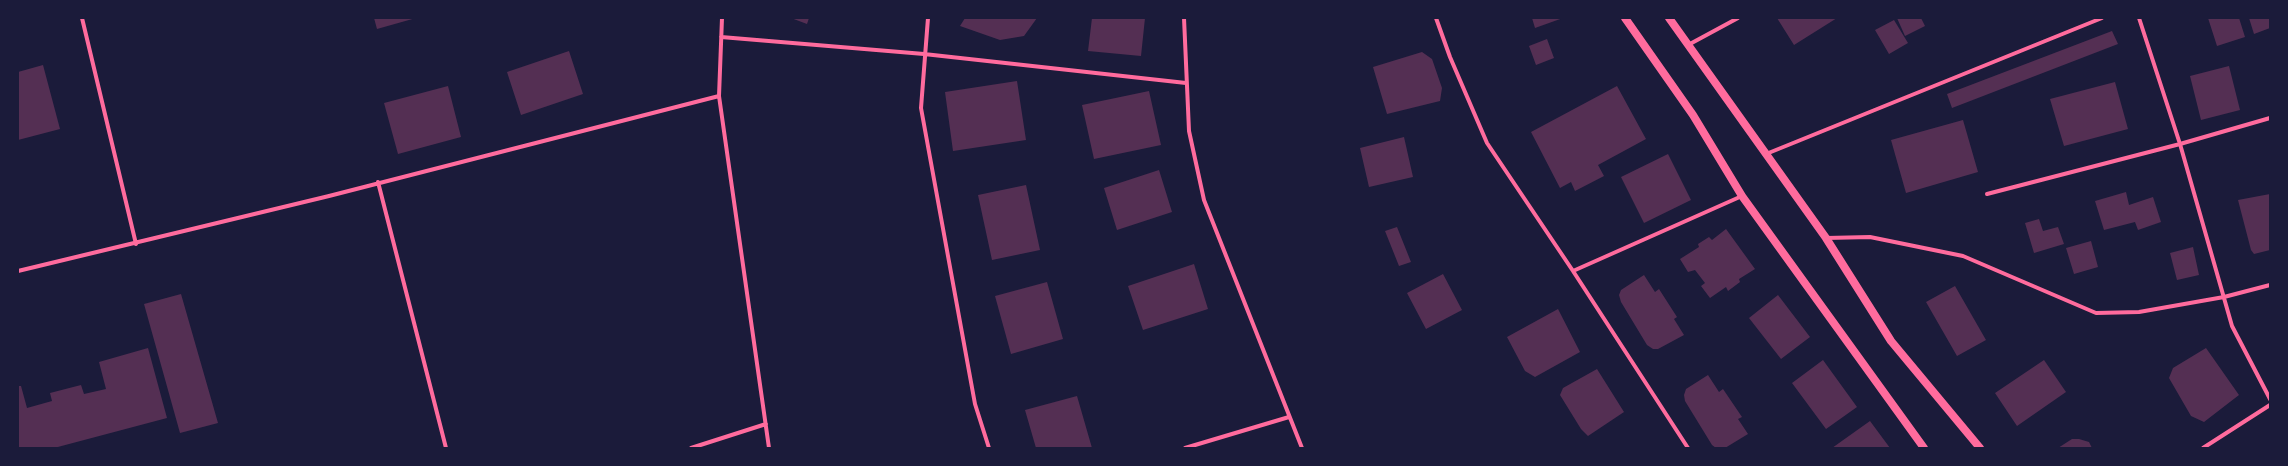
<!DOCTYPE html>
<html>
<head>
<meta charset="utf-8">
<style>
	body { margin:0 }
	#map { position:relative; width:2288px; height:466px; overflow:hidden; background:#1b1b3a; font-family:Mulish,sans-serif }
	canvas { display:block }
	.frame { position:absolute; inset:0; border:19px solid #1b1b3a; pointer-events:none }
</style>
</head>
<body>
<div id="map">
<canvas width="2288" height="466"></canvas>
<div class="frame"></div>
</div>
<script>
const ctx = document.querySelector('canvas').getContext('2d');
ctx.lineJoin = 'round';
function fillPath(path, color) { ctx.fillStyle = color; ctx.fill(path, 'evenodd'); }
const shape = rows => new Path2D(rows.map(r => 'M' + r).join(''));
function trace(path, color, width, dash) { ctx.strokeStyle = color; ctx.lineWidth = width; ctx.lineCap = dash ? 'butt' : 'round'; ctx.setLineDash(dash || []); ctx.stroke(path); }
fillPath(shape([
	[374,18,416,18,377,29],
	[791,18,809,18,807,24],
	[965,18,1037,18,1024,36,1000,40,960,26],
	[1092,18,1145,18,1141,56,1088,51],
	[1532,18,1563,18,1535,28],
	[1777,18,1837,18,1794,45],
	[1897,18,1921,18,1925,26,1905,36],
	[2208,18,2239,18,2245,37,2217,46],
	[2249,18,2270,18,2270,28,2254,34],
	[1894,20,1908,43,1889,54,1875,30],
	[2112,31,2118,44,1952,108,1947,94],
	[1547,39,1554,58,1536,65,1529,46],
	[569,51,583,94,521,115,507,72],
	[1422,52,1432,59,1442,88,1440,101,1387,114,1373,67],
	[43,65,60,129,18,140,18,72],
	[2229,66,2240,110,2201,120,2190,76],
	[1017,81,1026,140,953,151,945,92],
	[2115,82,2128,129,2064,146,2050,99],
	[448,86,461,137,398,154,384,103],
	[1617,86,1646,139,1598,165,1604,176,1575,191,1571,182,1560,188,1531,132],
	[1149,91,1161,145,1094,159,1082,105],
	[1963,120,1978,172,1906,193,1891,140],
	[1404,137,1413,177,1369,187,1360,148],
	[1668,154,1691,200,1644,223,1621,177],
	[1159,170,1172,212,1117,230,1104,188],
	[1026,185,1040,250,992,260,978,195],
	[2126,192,2129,205,2153,197,2161,222,2138,230,2135,222,2104,230,2095,201],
	[2270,194,2270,250,2254,254,2251,250,2238,200],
	[2039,219,2043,231,2058,227,2064,244,2034,253,2025,223],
	[1397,227,1411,262,1399,266,1385,231],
	[1726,229,1755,269,1739,279,1740,282,1728,291,1726,287,1710,298,1701,286,1705,283,1695,270,1688,272,1680,259,1699,247,1698,244,1709,237,1712,240],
	[2091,241,2098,267,2074,274,2066,248],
	[2193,247,2199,275,2177,280,2170,253],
	[1194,264,1208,309,1143,330,1128,286],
	[1443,274,1462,310,1426,329,1407,293],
	[1644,275,1655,292,1659,289,1677,317,1674,319,1684,335,1658,349,1653,349,1647,345,1621,302,1619,295,1621,290],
	[1047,282,1063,339,1011,354,995,296],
	[1955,286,1986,340,1957,356,1926,302],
	[181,294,218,423,180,433,144,304],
	[1778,295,1810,337,1781,359,1749,318],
	[1558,309,1580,352,1535,377,1525,371,1507,337],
	[148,348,167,418,54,448,18,448,18,386,21,386,27,408,52,401,50,393,81,385,84,394,106,389,99,362],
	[2206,348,2239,395,2204,422,2191,416,2169,378,2173,368],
	[1823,360,1857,407,1826,429,1792,383],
	[2044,360,2066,392,2017,426,1995,393],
	[1597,369,1624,412,1588,436,1581,429,1560,395,1563,388],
	[1708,375,1719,392,1723,389,1742,417,1738,419,1748,434,1725,448,1716,448,1712,445,1685,401,1684,395,1686,389],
	[1077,396,1092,448,1036,448,1025,410],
	[1870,421,1890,448,1832,448],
	[2072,439,2079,439,2089,442,2092,448,2058,448]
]), '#542f53');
trace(shape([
	[82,18,136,244],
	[722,18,719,96,769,448],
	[928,18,921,108,975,404,989,448],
	[1184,18,1189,131,1204,200,1302,448],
	[1436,18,1450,57,1487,143,1573,271],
	[2139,18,2180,144,2232,326,2270,399],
	[721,37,924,54,1186,83],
	[1688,45,1738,18],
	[1766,154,2102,18],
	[378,182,446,448],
	[1987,194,2180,144,2270,118],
	[1826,238,1870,237,1963,256,2096,313,2139,312,2224,297,2270,285],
	[18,271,329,196,719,96],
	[691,448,766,424],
	[1185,448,1289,417],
	[1688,448,1573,271,1742,196],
	[2203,448,2270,405]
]), '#ff6b9d', 4);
trace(shape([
	[1625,18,1693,115,1742,196,1924,448],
	[1669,18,1826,238,1891,341,1980,448]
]), '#ff6b9d', 8);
</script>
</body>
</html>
